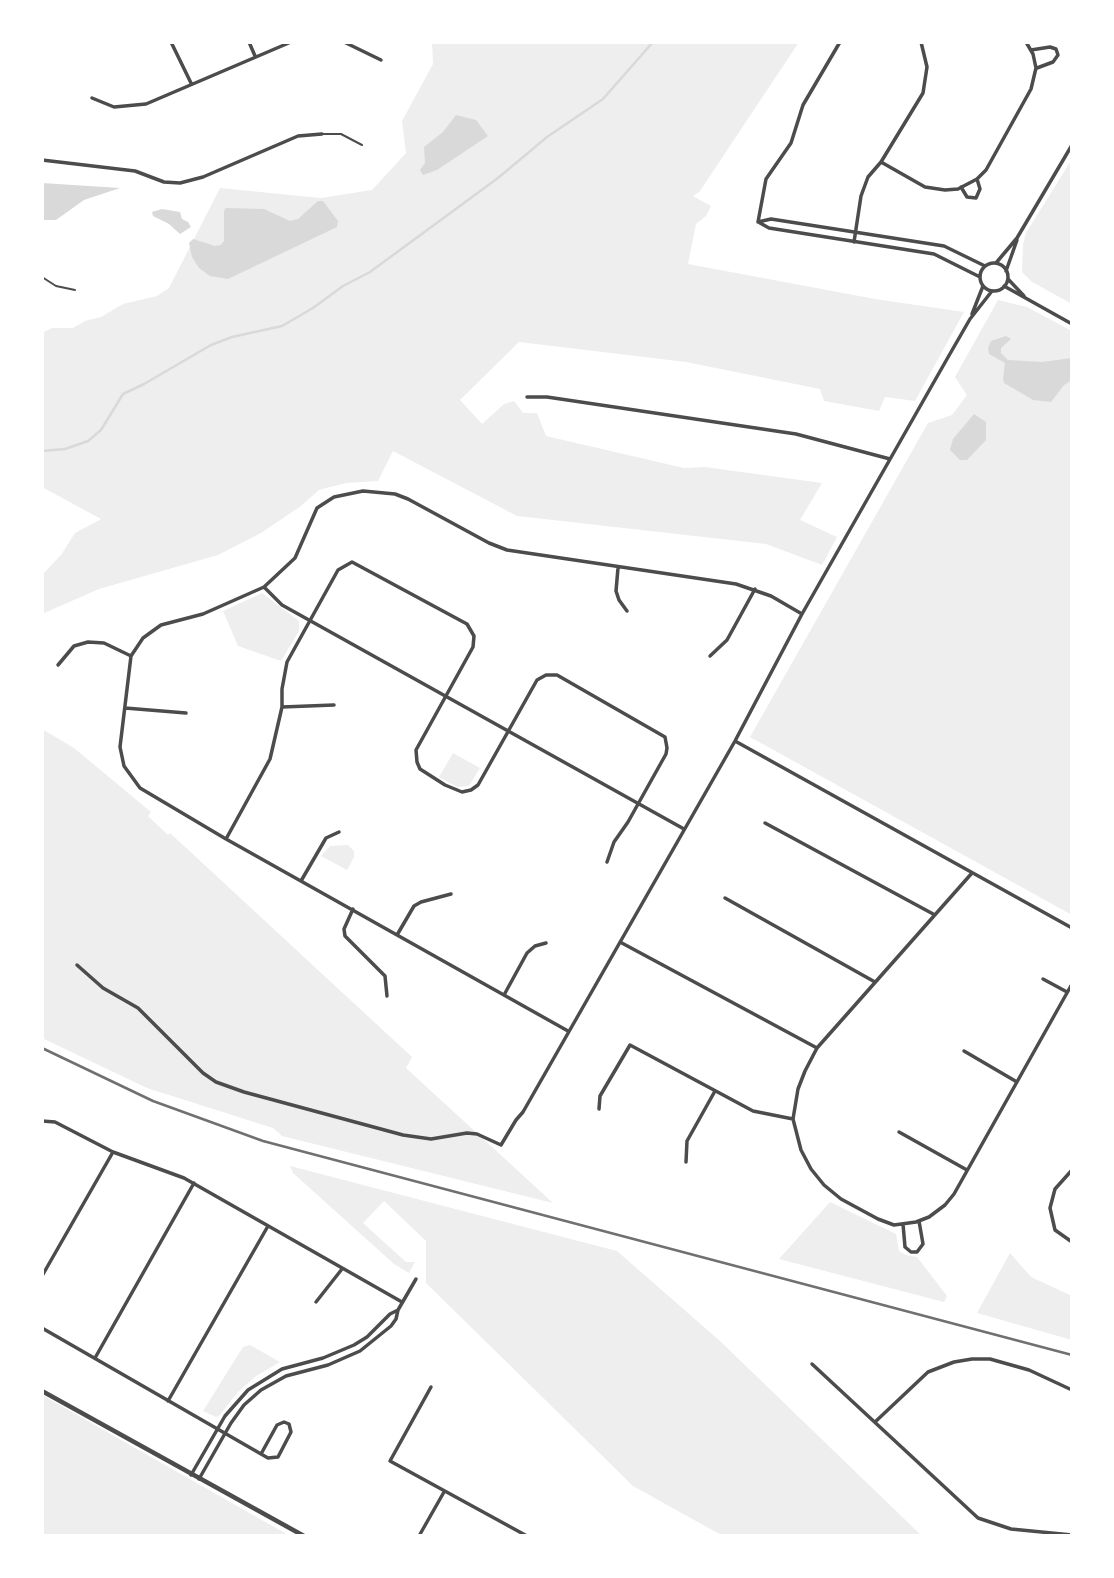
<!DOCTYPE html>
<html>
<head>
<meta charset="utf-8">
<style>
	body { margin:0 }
	#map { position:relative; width:1114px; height:1578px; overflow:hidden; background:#fff; font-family:"Alegreya Sans",sans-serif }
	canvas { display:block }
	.frame { position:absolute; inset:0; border:44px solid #fff; pointer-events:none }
</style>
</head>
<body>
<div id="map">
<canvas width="1114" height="1578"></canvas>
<div class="frame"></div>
</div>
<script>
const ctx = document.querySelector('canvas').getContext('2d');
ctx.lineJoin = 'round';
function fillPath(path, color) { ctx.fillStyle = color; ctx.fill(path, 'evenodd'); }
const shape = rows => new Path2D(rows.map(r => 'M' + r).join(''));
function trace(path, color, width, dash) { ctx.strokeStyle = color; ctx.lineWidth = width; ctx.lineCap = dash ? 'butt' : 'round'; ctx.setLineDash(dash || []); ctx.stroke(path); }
fillPath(shape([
	[432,42,799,42,700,191,693,196,711,206,706,216,696,224,688,264,875,299,964,312,915,401,885,397,879,411,824,401,820,389,686,362,519,342,460,400,482,424,504,404,514,401,523,413,537,413,546,436,684,468,705,467,822,483,800,520,837,537,822,565,766,544,517,516,393,451,378,481,346,483,319,490,301,506,261,533,218,555,99,589,42,614,42,575,61,555,75,533,101,519,42,487,42,333,52,328,73,328,85,321,101,317,123,304,157,296,169,288,220,188,321,198,372,190,406,153,402,121,433,64],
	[1072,159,1072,304,1032,282,1022,272,1023,244,1026,233],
	[998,300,1027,307,1072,331,1072,915,750,737,928,423,952,415,967,395,955,377],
	[262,593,299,621,299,631,281,661,238,646,223,611],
	[42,729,74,748,151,812,148,816,168,835,170,833,412,1057,406,1068,553,1203,282,1136,273,1128,147,1088,42,1038],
	[453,753,480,768,469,786,457,787,439,777],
	[348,845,354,851,354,857,347,870,321,856,330,846],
	[290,1166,617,1251,720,1341,922,1536,723,1536,633,1486,426,1283,426,1241,384,1201,363,1223,406,1262,415,1262,409,1273,394,1264,293,1173],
	[830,1202,896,1234,899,1251,906,1255,917,1257,947,1296,944,1302,779,1259],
	[1010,1253,1031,1277,1072,1296,1072,1340,977,1313],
	[250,1345,280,1362,256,1376,237,1393,219,1416,216,1417,203,1411,243,1347],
	[42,1395,290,1536,42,1536]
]), '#eee');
fillPath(shape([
	[456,115,476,120,488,136,437,170,423,175,420,170,425,163,424,147,443,132],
	[42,183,120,188,84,200,56,220,42,220],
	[318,201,323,201,338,221,337,227,228,279,210,276,199,268,192,257,189,243,193,239,215,246,221,245,224,241,224,211,226,208,264,209,290,221,298,219],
	[162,209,180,212,182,219,188,222,191,227,180,234,169,224,153,216,152,212],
	[1006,336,1011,339,1001,348,1001,353,1008,360,1042,362,1072,358,1072,380,1064,385,1051,402,1033,400,1004,383,1003,379,1005,363,989,354,988,348,991,341],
	[974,414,986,422,986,440,967,460,960,460,950,450,953,439]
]), '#d9d9d9');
trace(shape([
	[42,451,65,449,88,441,101,430,123,394,144,384,211,345,232,337,282,326,313,308,343,286,370,272,498,178,547,137,603,99,653,42]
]), '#d9d9d9', 2.5);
trace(shape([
	[323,134,341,134,362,145],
	[42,277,56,286,75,290]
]), '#4c4c4c', 2);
trace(shape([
	[171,42,191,83],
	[249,42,255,56],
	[344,42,381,60],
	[1031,50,1050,47,1056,49,1058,55,1053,62,1037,68],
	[92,98,114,107,146,104,291,42],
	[42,160,135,171,164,182,180,183,203,177,298,136,322,134],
	[881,162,925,187,945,190,958,189,977,179,986,170,1031,89,1036,68,1033,54,1026,42],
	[961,187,967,197,976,198,980,189,977,179],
	[758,222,771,219,944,246,985,266],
	[758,222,766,179,791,143,803,105,840,42],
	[760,223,769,228,934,254,980,277],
	[854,242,861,196,868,177,881,162,923,93,927,67,921,42],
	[996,263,1017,238,1072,145],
	'980 277a14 14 0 1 1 28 0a14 14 0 1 1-28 0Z',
	[1006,271,1017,240],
	[1008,279,1024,296],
	[1004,286,1072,324],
	[972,314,983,286],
	[527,397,547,397,796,434,890,459],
	[618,568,616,591,619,600,627,611],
	[264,587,282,605,684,829],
	[710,656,727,640,755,589],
	[58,665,74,646,88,642,104,643,131,656],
	[282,707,334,705],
	[125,708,186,713],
	[735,741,1072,928],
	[765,823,935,915],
	[226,839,270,759,282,707,282,689,287,662,338,570,352,562,467,624,474,636,473,647,416,750,417,762,420,769,445,785,462,792,471,790,478,785,537,680,546,675,557,675,665,737,667,748,666,754,628,822,614,842,607,862],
	[972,873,817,1048,805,1071,798,1089,793,1119,801,1150,811,1169,824,1185,841,1199,878,1219,894,1225,916,1222,929,1217,945,1205,954,1194,1072,984],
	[301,881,326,838,339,832],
	[725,898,875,982],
	[353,909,344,929,345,936,385,976,387,996],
	[397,935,414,906,421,902,451,894],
	[620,942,817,1048],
	[77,965,103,988,138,1008,203,1073,216,1082,244,1092,403,1135,431,1139,467,1133,477,1134,501,1145,516,1120,523,1112,735,741,802,614,947,359,970,319,992,291],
	[1043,979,1067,992],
	[504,995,527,953,535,946,546,943],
	[568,1031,226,839,140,788,124,766,120,747,131,656,143,638,161,625,203,614,264,587,295,558,317,508,334,497,363,491,395,494,408,499,489,543,507,550,736,584,771,596,802,614],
	[964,1051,1017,1082],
	[599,1109,600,1096,630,1045,753,1111,793,1119],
	[42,1121,55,1122,113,1152,184,1178,402,1302],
	[899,1132,967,1170],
	[686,1162,687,1141,715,1091],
	[1072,1170,1055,1189,1050,1208,1055,1230,1072,1242],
	[903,1224,905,1247,911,1252,917,1252,923,1244,919,1221],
	[42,1276,113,1152],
	[316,1302,342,1269],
	[398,1310,416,1279],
	[42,1328,268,1458,278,1457,291,1432,289,1424,284,1422,277,1425,261,1454],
	[95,1358,194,1183],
	[812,1364,978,1518,1011,1529,1072,1535],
	[431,1387,390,1461,527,1536],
	[168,1401,268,1226],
	[875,1422,928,1372,954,1362,972,1359,990,1359,1029,1370,1072,1390],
	[191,1475,225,1416,248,1390,282,1369,323,1358,354,1345,367,1337,390,1314,398,1310,396,1319,391,1326,360,1351,328,1365,286,1376,261,1390,244,1405,231,1423,199,1479],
	[419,1536,444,1492]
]), '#4c4c4c', 3.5);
trace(shape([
	[42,1391,304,1536]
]), '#4c4c4c', 4.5);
trace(shape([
	[42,1048,153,1101,263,1141,1072,1355]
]), '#707070', 2.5);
</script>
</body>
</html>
